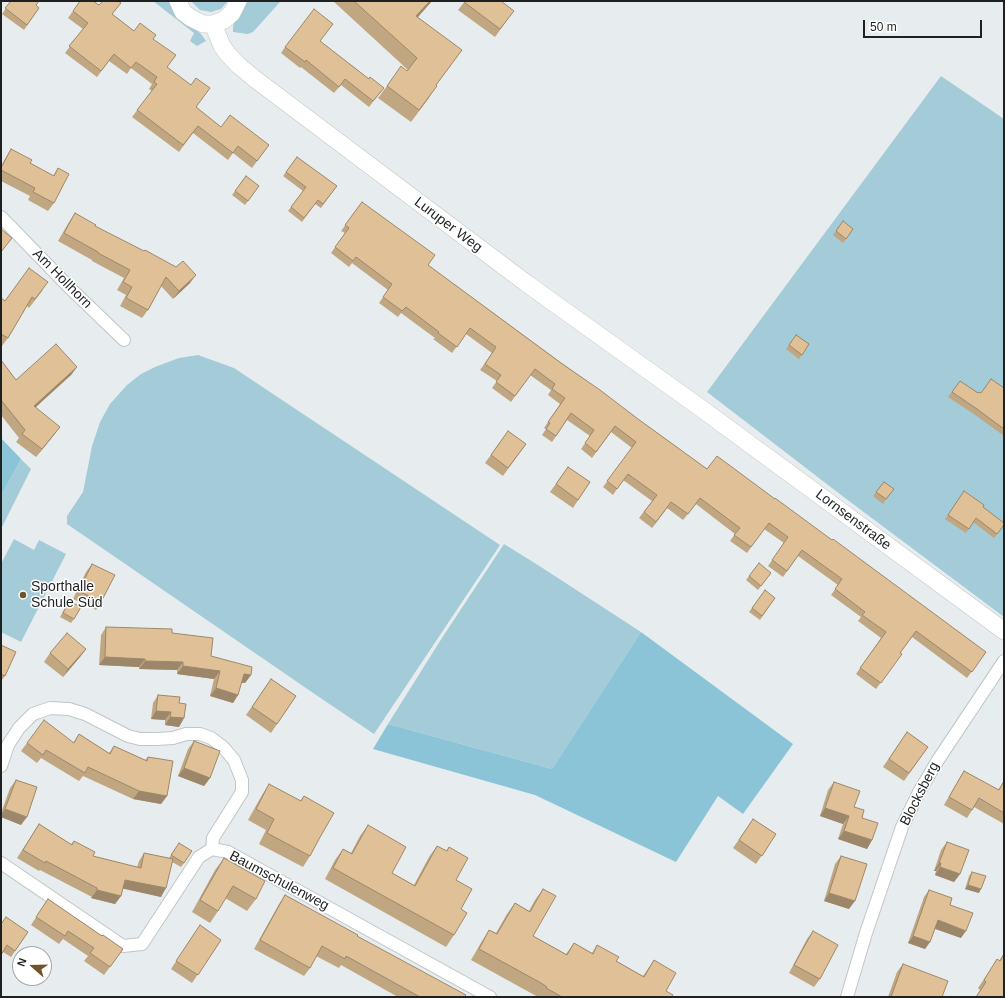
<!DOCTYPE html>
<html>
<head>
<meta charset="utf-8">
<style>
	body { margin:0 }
	#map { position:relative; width:1005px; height:998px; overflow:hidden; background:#e7edef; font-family:Arial,sans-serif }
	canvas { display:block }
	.frame { position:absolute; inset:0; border:2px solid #1e2021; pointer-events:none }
	.north { position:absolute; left:12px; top:946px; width:40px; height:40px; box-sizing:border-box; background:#fff; border:1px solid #a5a6a6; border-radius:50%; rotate:290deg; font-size:11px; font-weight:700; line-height:16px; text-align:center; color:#1e2021 }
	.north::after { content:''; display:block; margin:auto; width:14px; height:18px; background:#715428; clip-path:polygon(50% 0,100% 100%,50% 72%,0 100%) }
	.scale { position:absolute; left:863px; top:20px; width:119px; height:18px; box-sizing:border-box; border:2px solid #1e2021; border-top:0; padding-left:5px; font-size:12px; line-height:14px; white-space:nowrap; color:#1e2021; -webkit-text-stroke:3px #fff; paint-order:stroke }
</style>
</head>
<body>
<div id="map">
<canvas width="1005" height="998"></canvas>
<div class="frame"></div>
<div class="north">N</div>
<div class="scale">50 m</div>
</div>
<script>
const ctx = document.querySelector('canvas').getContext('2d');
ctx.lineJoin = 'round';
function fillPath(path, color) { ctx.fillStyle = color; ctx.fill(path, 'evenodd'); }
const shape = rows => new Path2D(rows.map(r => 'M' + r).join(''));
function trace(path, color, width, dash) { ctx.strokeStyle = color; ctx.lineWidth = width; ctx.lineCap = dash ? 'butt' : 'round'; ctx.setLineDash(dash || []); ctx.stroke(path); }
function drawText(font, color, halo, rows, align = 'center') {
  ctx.font = font + ' Arial,sans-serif'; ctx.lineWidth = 3; ctx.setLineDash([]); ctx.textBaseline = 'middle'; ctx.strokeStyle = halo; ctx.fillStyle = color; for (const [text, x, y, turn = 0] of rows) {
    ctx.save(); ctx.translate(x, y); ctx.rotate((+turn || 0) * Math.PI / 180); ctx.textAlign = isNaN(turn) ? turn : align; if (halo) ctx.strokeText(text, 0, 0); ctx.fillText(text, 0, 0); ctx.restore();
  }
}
fillPath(shape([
	[153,1,169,1,173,9,201,34,206,41,197,46,190,41,194,33],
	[191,1,228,1,221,9,211,12,200,10],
	[245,1,279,1,280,2,253,32,248,34,233,32,233,26],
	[941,76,1004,119,1004,617,845,498,707,392],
	[198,355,234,368,500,545,374,734,319,697,67,524,67,516,83,492,92,446,100,422,110,404,127,385,141,374,155,367,179,358],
	[21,459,31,469,1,529,1,496],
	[14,539,34,550,39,540,66,554,21,642,1,632,1,564],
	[504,544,541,567,641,632,552,769,388,724,440,641]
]), '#a3cbd8');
fillPath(shape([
	[1,438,21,459,1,496],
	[641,632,793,744,743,814,718,796,676,862,535,795,373,749,388,724,552,769]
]), '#8ac4d6');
const street = shape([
	[1,217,71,289,124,340],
	[1,766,8,745,19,728,33,714,50,708,69,709,85,714,128,736,140,739,157,739,173,738,186,734,200,734,211,738,223,747,234,760,242,780,242,792,213,838,212,849],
	[1,863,123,946,142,944,199,857,212,849,228,852,490,997],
	[847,997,866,933,902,827,919,792,938,760,1004,661]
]);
const secondary = shape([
	[178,1,183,12,191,18,203,24,213,24,224,20,232,13,238,1],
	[213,24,222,46,227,53,238,65,255,79,526,283,702,409,1004,631]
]);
trace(street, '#c0c5c7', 14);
trace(secondary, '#c0c5c7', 18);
trace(street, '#fff', 12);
trace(secondary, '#fff', 17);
fillPath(shape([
	[11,1,36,5,39,8,24,30,2,14],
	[333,1,432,1,418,17,453,62,436,85,429,98,411,122,378,98,387,86,408,70],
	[465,1,508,19,495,37,458,10],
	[73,11,112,14,134,31,153,39,167,67,196,107,221,127,269,145,252,168,233,153,228,160,193,133,179,152,132,117,152,91,149,89,152,84,131,68,127,74,109,61,97,77,65,53,83,29,68,18],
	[320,41,369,79,384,88,369,107,341,85,334,93,301,67,300,68,281,53,285,47],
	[11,149,30,163,53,176,58,168,54,203,48,211,28,200,30,196,1,181,1,166,6,157],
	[297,157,337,186,321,208,315,204,302,222,288,211,303,191,283,176],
	[246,176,259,186,245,205,232,195],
	[362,202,428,265,638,419,707,469,775,499,986,652,967,678,912,637,900,653,902,654,876,689,856,674,881,638,858,621,861,617,831,595,838,585,798,556,783,577,768,566,784,543,764,529,747,553,730,541,735,534,696,504,683,520,667,508,652,528,639,518,652,501,623,480,613,495,603,487,632,448,611,432,592,458,581,449,590,436,567,420,552,442,542,435,546,429,544,428,560,404,548,395,551,390,530,375,511,402,492,388,497,381,480,370,492,353,466,334,452,353,433,339,435,338,401,313,398,317,379,303,388,290,352,263,349,267,331,253,345,233,341,231],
	[75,213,95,226,190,283,173,299,161,286,148,310,142,318,120,306,126,295,117,290,124,278,92,261,92,260,58,241,69,222],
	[843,221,853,229,843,243,833,235],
	[43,290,29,308,27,306,8,338,2,346,1,345,1,298,5,301],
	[796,335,809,344,799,359,786,349],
	[1,360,16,380,77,367,71,375,36,407,54,435,36,457,16,442,19,438,1,415],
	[960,381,978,393,981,393,1004,388,1004,436,974,414,948,397],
	[508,431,526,444,503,476,485,463],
	[568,467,590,482,573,508,550,492],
	[884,482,894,489,883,504,873,496],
	[964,491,1004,525,994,538,973,522,966,533,945,519],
	[92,564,101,602,96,610,73,599,86,572],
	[771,573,758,590,746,580,749,576],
	[765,590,775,598,760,620,749,612],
	[69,601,74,619,71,623,60,617],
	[106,627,172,633,211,656,251,675,245,683,241,683,238,695,233,703,210,696,214,679,177,674,177,670,139,669,139,667,99,665,101,635],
	[1,645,5,676,1,681],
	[86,649,80,657,63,677,44,662,50,653],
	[271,679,296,696,271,733,246,715],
	[158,695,179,703,184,718,179,727,165,725,165,720,151,719,153,703],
	[907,732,928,747,904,781,883,767],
	[79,734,109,753,114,746,145,760,148,757,167,796,161,804,133,799,83,776,79,781,41,758,37,763,21,751,27,743,73,743],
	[194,741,210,778,204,786,178,776,188,749],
	[964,771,998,790,1004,781,1004,824,974,807,967,818,944,805,959,779],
	[16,780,21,825,1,817,1,813,10,788],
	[834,782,854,807,872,840,867,849,838,839,843,824,820,816,828,790],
	[269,784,300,801,304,796,319,839,310,856,303,867,259,844,266,830,248,820,262,795],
	[753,819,776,834,756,864,733,848],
	[39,824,71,844,74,841,93,856,137,867,139,861,144,853,169,858,179,843,184,863,181,867,172,862,161,897,123,888,121,896,115,904,91,898,92,897,40,870,39,871,17,858],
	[368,825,392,873,414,885,429,857,437,846,446,851,449,847,456,880,461,909,454,935,446,947,325,879,335,860,343,849,351,853,360,836],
	[947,842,960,874,954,882,935,875,936,871,934,871,941,850],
	[841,856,849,909,824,901,835,864],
	[224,858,256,899,247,911,225,898,218,911,210,923,192,912,215,870],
	[972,872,979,893,965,889,969,876],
	[543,889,533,936,566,954,574,943,592,953,597,945,616,961,643,976,654,960,666,991,672,997,538,997,471,960,482,941,489,930,496,933,507,914,515,903,529,911,535,900],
	[929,890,950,905,961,938,935,929,930,942,925,949,908,943,924,897],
	[285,895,357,936,467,997,398,997,341,965,339,968,316,956,310,968,304,976,254,949,279,904],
	[48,899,102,936,123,949,104,975,84,961,88,956,63,939,59,944,31,925],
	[6,917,28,932,11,957,3,952],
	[200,925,221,940,192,983,171,969],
	[813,931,820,979,814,987,789,973,807,939],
	[1004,953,1004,997,976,997,980,990,978,988,992,967,997,959,999,961],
	[903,964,942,997,888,997,897,972]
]), '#c1a682');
fillPath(shape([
	[430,1,432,1,408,28,416,16],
	[196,275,190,283,173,299,179,291],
	[77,367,71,375,28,414,34,406],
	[60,427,54,435,36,457,42,449],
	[671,502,667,508,652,528,656,522],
	[86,649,80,657,63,677,68,669],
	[105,657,145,659,139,667,99,665],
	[145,661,183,662,177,670,139,669],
	[183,666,220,671,214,679,177,674],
	[244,674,251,675,245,683,238,682],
	[216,688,238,695,233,703,210,696],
	[156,711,171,712,165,720,151,719],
	[170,717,184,718,179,727,165,725],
	[184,768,210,778,204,786,178,776],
	[139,791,167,796,161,804,133,799],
	[825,808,849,816,843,824,820,816],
	[5,809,27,817,21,825,1,817,1,815],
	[844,831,872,840,867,849,838,839],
	[939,863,941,863,936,871,934,871],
	[940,867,960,874,954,882,935,875],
	[125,880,166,888,161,897,120,888],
	[968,885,981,889,979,893,965,889],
	[97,890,121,896,115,904,91,898],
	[829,893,855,901,849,909,824,901],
	[938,920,966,931,961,938,933,928],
	[913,936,930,942,925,949,908,943]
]), '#9d876a');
const building = shape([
	[11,1,39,1,36,5,39,8,27,25,5,8,11,1],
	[80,1,93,1,99,5,103,1,118,1,121,3,112,14,134,31,140,23,156,35,153,39,176,55,167,67,191,85,196,78,210,88,196,107,221,127,230,115,269,145,257,161,238,146,233,153,198,126,183,145,137,110,157,84,154,82,157,77,136,62,131,68,114,54,101,71,69,46,88,23,73,11,80,1],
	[354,1,430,1,416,16,462,50,436,85,437,86,419,110,387,86,401,66,407,71,417,58,354,1],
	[465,1,501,1,514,11,500,29,464,2,465,1],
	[314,9,333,24,320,41,369,79,370,77,384,88,373,101,345,79,339,87,306,60,305,62,285,47,314,9],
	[11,149,32,160,30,163,54,176,58,168,69,174,54,203,33,192,35,188,1,170,1,168,11,149],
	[297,157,337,186,323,204,318,200,304,218,291,207,306,187,286,172,297,157],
	[246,176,259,186,248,201,235,191,246,176],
	[362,202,435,255,428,265,561,363,600,390,638,419,707,469,717,456,775,499,775,498,832,540,833,539,986,652,972,672,916,631,900,653,902,654,881,683,860,668,886,632,862,615,865,612,835,589,842,579,802,550,787,571,772,560,788,537,769,523,751,547,734,535,740,528,700,498,688,514,671,502,656,522,644,512,657,495,628,474,617,489,607,481,636,442,615,426,596,452,585,443,594,430,571,413,556,436,546,429,550,423,548,422,565,398,552,389,555,384,535,369,515,396,496,382,501,375,485,364,496,347,470,328,457,347,438,333,439,332,406,307,402,311,383,297,392,284,356,257,353,261,335,247,349,228,345,225,362,202],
	[75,213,96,225,95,226,144,251,145,250,176,267,183,261,196,275,179,291,166,277,148,310,126,298,132,287,123,282,130,270,98,253,98,252,64,233,75,213],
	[843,221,853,229,846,239,836,231,843,221],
	[1,229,12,238,1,252,1,229],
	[29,268,48,282,35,299,32,297,8,338,1,334,1,298,5,301,29,268],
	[796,335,809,344,802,355,789,345,796,335],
	[56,344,77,367,34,406,60,427,42,449,22,434,25,430,1,400,1,360,16,380,56,344],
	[991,379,1004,388,1004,429,977,409,952,392,960,381,978,393,979,392,981,393,991,379],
	[508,431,526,444,508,468,491,455,508,431],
	[568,467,590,482,578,500,556,484,568,467],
	[884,482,894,489,886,499,876,492,884,482],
	[964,491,984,505,983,507,1004,523,1004,525,997,534,976,518,969,529,948,515,964,491],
	[759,563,771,573,761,586,749,576,759,563],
	[92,564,115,575,101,602,79,591,92,564],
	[765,590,775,598,762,616,752,608,765,590],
	[69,601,81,607,74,619,63,613,69,601],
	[106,627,172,629,172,633,213,638,211,656,252,667,251,675,244,674,238,695,216,688,220,671,183,666,183,662,145,661,145,659,105,657,106,627],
	[67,633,86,649,68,669,50,653,67,633],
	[1,645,16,652,5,676,1,674,1,645],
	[271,679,296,696,277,724,252,707,271,679],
	[158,695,180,697,179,703,186,704,184,718,170,717,171,712,156,711,158,695],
	[44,720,74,743,79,734,110,754,114,746,147,761,148,757,173,761,167,796,139,791,88,767,85,773,46,750,43,755,27,743,44,720],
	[907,732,928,747,909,773,889,759,907,732],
	[194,741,220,751,210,778,184,768,194,741],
	[964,771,999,790,1004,781,1004,813,979,798,972,810,949,797,964,771],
	[16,780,37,787,27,817,5,809,16,780],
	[834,782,860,791,854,807,864,810,862,818,878,823,872,840,844,831,849,816,825,808,834,782],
	[269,784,301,801,304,796,334,813,319,839,310,856,267,833,274,819,256,809,269,784],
	[753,819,776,834,762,856,739,840,753,819],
	[39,824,72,845,74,841,95,852,93,856,141,868,144,853,173,859,166,888,125,880,121,896,97,890,97,888,46,861,45,863,23,850,39,824],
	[368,825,406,847,392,873,415,886,437,846,447,851,449,847,468,858,456,880,472,889,461,909,467,913,454,935,333,868,343,849,352,854,368,825],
	[947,842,969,850,960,874,940,867,941,863,939,863,947,842],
	[179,843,192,851,184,863,171,855,179,843],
	[841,856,867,864,855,901,829,893,841,856],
	[224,858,265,881,256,899,233,886,218,911,200,900,224,858],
	[972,872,986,876,981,889,968,885,972,872],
	[543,889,556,896,533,936,567,955,574,943,593,954,597,945,619,957,616,961,644,977,654,960,676,973,666,991,673,995,672,997,562,997,546,988,547,987,541,983,479,949,489,930,497,934,515,903,530,912,543,889],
	[929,890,952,898,950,905,973,913,966,931,938,920,930,942,913,936,929,890],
	[285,895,358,935,357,936,466,995,465,996,467,997,420,997,346,956,345,959,322,946,310,968,260,940,285,895],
	[48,899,102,936,103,935,123,949,110,967,90,953,94,948,68,931,65,936,36,917,48,899],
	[6,917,28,932,15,951,7,945,1,955,1,924,6,917],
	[200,925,221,940,198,975,176,961,200,925],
	[813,931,838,945,820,979,794,965,813,931],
	[1004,954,1004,997,976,997,986,982,984,980,997,959,1000,961,1004,954],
	[903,964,948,981,942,997,891,997,903,964]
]);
fillPath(building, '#e0c197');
trace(building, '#9d876a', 1);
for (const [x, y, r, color] of [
	[23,595,4,"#715428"]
]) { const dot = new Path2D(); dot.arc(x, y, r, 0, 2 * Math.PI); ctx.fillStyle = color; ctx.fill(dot); trace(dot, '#fff', 1.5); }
drawText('14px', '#1e2021', '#fff', [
	["Luruper Weg",448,225,37],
	["Am Hollhorn",62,279,45],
	["Lornsenstraße",853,520,37],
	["Blocksberg",920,794,-63],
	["Baumschulenweg",279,881,28]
]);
drawText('14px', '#1e2021', '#fff', [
	["Sporthalle",31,587],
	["Schule Süd",31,603]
], 'left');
</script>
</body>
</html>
